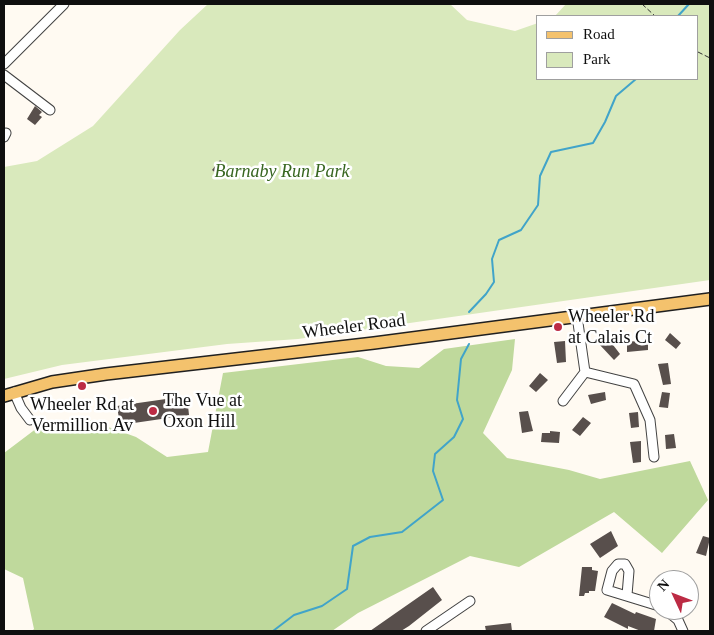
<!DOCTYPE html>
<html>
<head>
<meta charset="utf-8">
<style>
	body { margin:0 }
	#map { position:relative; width:714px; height:635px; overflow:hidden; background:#fffaf2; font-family:"Times New Roman",serif }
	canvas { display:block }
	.frame { position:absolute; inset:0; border:5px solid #0f0f0f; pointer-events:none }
	.legend { position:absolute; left:536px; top:15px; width:162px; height:65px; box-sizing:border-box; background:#fff; border:1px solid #9f9f9f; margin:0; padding:6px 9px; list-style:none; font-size:15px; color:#0f0f0f }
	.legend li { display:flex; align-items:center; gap:10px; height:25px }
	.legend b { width:25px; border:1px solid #9f9f9f }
	.north { position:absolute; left:649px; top:570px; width:50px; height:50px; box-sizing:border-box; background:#fff; border:1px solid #9f9f9f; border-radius:50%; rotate:313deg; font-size:14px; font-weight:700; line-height:20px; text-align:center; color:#0f0f0f }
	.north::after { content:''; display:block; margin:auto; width:18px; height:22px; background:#bc2b44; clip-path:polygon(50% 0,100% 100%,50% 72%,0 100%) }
</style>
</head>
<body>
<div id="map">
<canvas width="714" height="635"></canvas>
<div class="frame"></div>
<ul class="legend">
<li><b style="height:6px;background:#f4c26d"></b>Road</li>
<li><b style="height:14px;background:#d9e9bc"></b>Park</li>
</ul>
<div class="north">N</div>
</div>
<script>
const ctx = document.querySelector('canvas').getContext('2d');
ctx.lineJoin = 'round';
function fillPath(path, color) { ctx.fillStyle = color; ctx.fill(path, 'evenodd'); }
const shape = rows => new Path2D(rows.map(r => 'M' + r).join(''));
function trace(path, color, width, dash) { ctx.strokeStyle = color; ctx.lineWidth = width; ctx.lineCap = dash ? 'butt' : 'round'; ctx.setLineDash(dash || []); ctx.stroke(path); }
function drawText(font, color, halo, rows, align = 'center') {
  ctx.font = font + ' "Times New Roman",serif'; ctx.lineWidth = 5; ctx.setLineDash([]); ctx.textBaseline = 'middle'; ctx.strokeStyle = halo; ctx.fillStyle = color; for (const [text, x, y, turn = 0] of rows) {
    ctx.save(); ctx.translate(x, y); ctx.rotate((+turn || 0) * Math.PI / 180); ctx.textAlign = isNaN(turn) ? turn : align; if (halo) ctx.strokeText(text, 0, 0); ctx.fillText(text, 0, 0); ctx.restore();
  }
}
fillPath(shape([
	[208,4,450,4,467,20,515,31,538,23,538,79,698,79,698,16,555,16,566,4,710,4,710,280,298,339,227,344,62,365,4,379,4,167,37,161,93,126,180,30]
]), '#d9e9bc');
fillPath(shape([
	[515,339,512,370,483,433,507,458,569,470,600,479,690,461,708,500,662,553,614,512,519,567,470,556,358,613,332,631,32,631,34,629,23,578,4,569,4,453,45,422,89,420,136,437,167,457,208,452,223,373,358,357,386,366,419,368,444,349]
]), '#bfd99c');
trace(shape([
	[678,16,689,4],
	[469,312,486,294,494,282,492,259,499,240,521,230,538,205,540,176,551,152,593,143,605,122,616,96,636,79],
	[273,631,294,615,322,606,347,589,353,546,370,537,402,532,443,500,433,471,435,454,454,437,463,419,457,400,461,359,469,344]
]), '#41a4c9', 2);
fillPath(shape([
	[35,106,42,112,39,115,42,117,35,125,27,119],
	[220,160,230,168,222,178,212,170],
	[670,333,681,343,676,349,665,340],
	[565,341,566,362,557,363,554,342],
	[603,341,610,341,620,354,614,360,599,344],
	[627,341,648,342,648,350,627,352],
	[668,363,671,384,663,385,658,364],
	[540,373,548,380,536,392,529,386],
	[605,392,606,400,591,404,588,395],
	[662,392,670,393,668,408,659,407],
	[187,396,189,415,120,425,117,406],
	[528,411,533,431,522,433,519,412],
	[638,412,639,427,631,428,629,413],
	[583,417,591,423,580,436,572,430],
	[550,431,560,432,559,443,541,442,542,433,550,433],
	[674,434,676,448,666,449,665,435],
	[641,441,641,462,633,463,630,442],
	[611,531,618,546,600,558,590,544],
	[703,536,710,538,706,556,696,553],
	[582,567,592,567,592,570,598,571,595,591,589,591,589,593,585,593,584,596,579,596],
	[433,587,442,600,409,626,401,631,370,631],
	[612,603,635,614,636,612,656,619,654,631,641,631,628,626,628,629,604,617],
	[511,623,512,631,486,631,485,626]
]), '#584f4c');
const minor = shape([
	[4,64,64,4],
	[4,75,50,110],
	[4,137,6,133],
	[585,372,634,384,650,420,654,457],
	[14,392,21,408,30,420],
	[563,401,585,372,577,316],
	[627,595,629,571,625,564,618,564,612,571,607,590,659,606],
	[666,610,678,620,683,631],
	[426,631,470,601]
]);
const major = shape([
	[4,396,52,382,106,374,374,343,710,299]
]);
trace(minor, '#424242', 11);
trace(major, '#202020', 14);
trace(shape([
	[642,4,655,16],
	[698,52,710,58]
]), '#313131', 1, [5, 2.5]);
trace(minor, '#fff', 9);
trace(major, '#f4c26d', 11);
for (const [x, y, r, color] of [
	[558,327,5,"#bc2b44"],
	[82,386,5,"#bc2b44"],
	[153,411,5,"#bc2b44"]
]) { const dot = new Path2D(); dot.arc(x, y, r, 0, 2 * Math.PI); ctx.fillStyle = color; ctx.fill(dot); trace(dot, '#fff', 2); }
drawText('italic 18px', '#386621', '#fff', [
	["Barnaby Run Park",282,172]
]);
drawText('18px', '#0f0f0f', '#fff', [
	["Wheeler Rd",568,317],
	["at Calais Ct",568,338],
	["The Vue at",163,401],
	["Oxon Hill",163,422],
	["Wheeler Rd at",82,405,"center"],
	["Vermillion Av",82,426,"center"]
], 'left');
drawText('18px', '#0f0f0f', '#fff', [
	["Wheeler Road",354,327,-7]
]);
</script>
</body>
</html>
